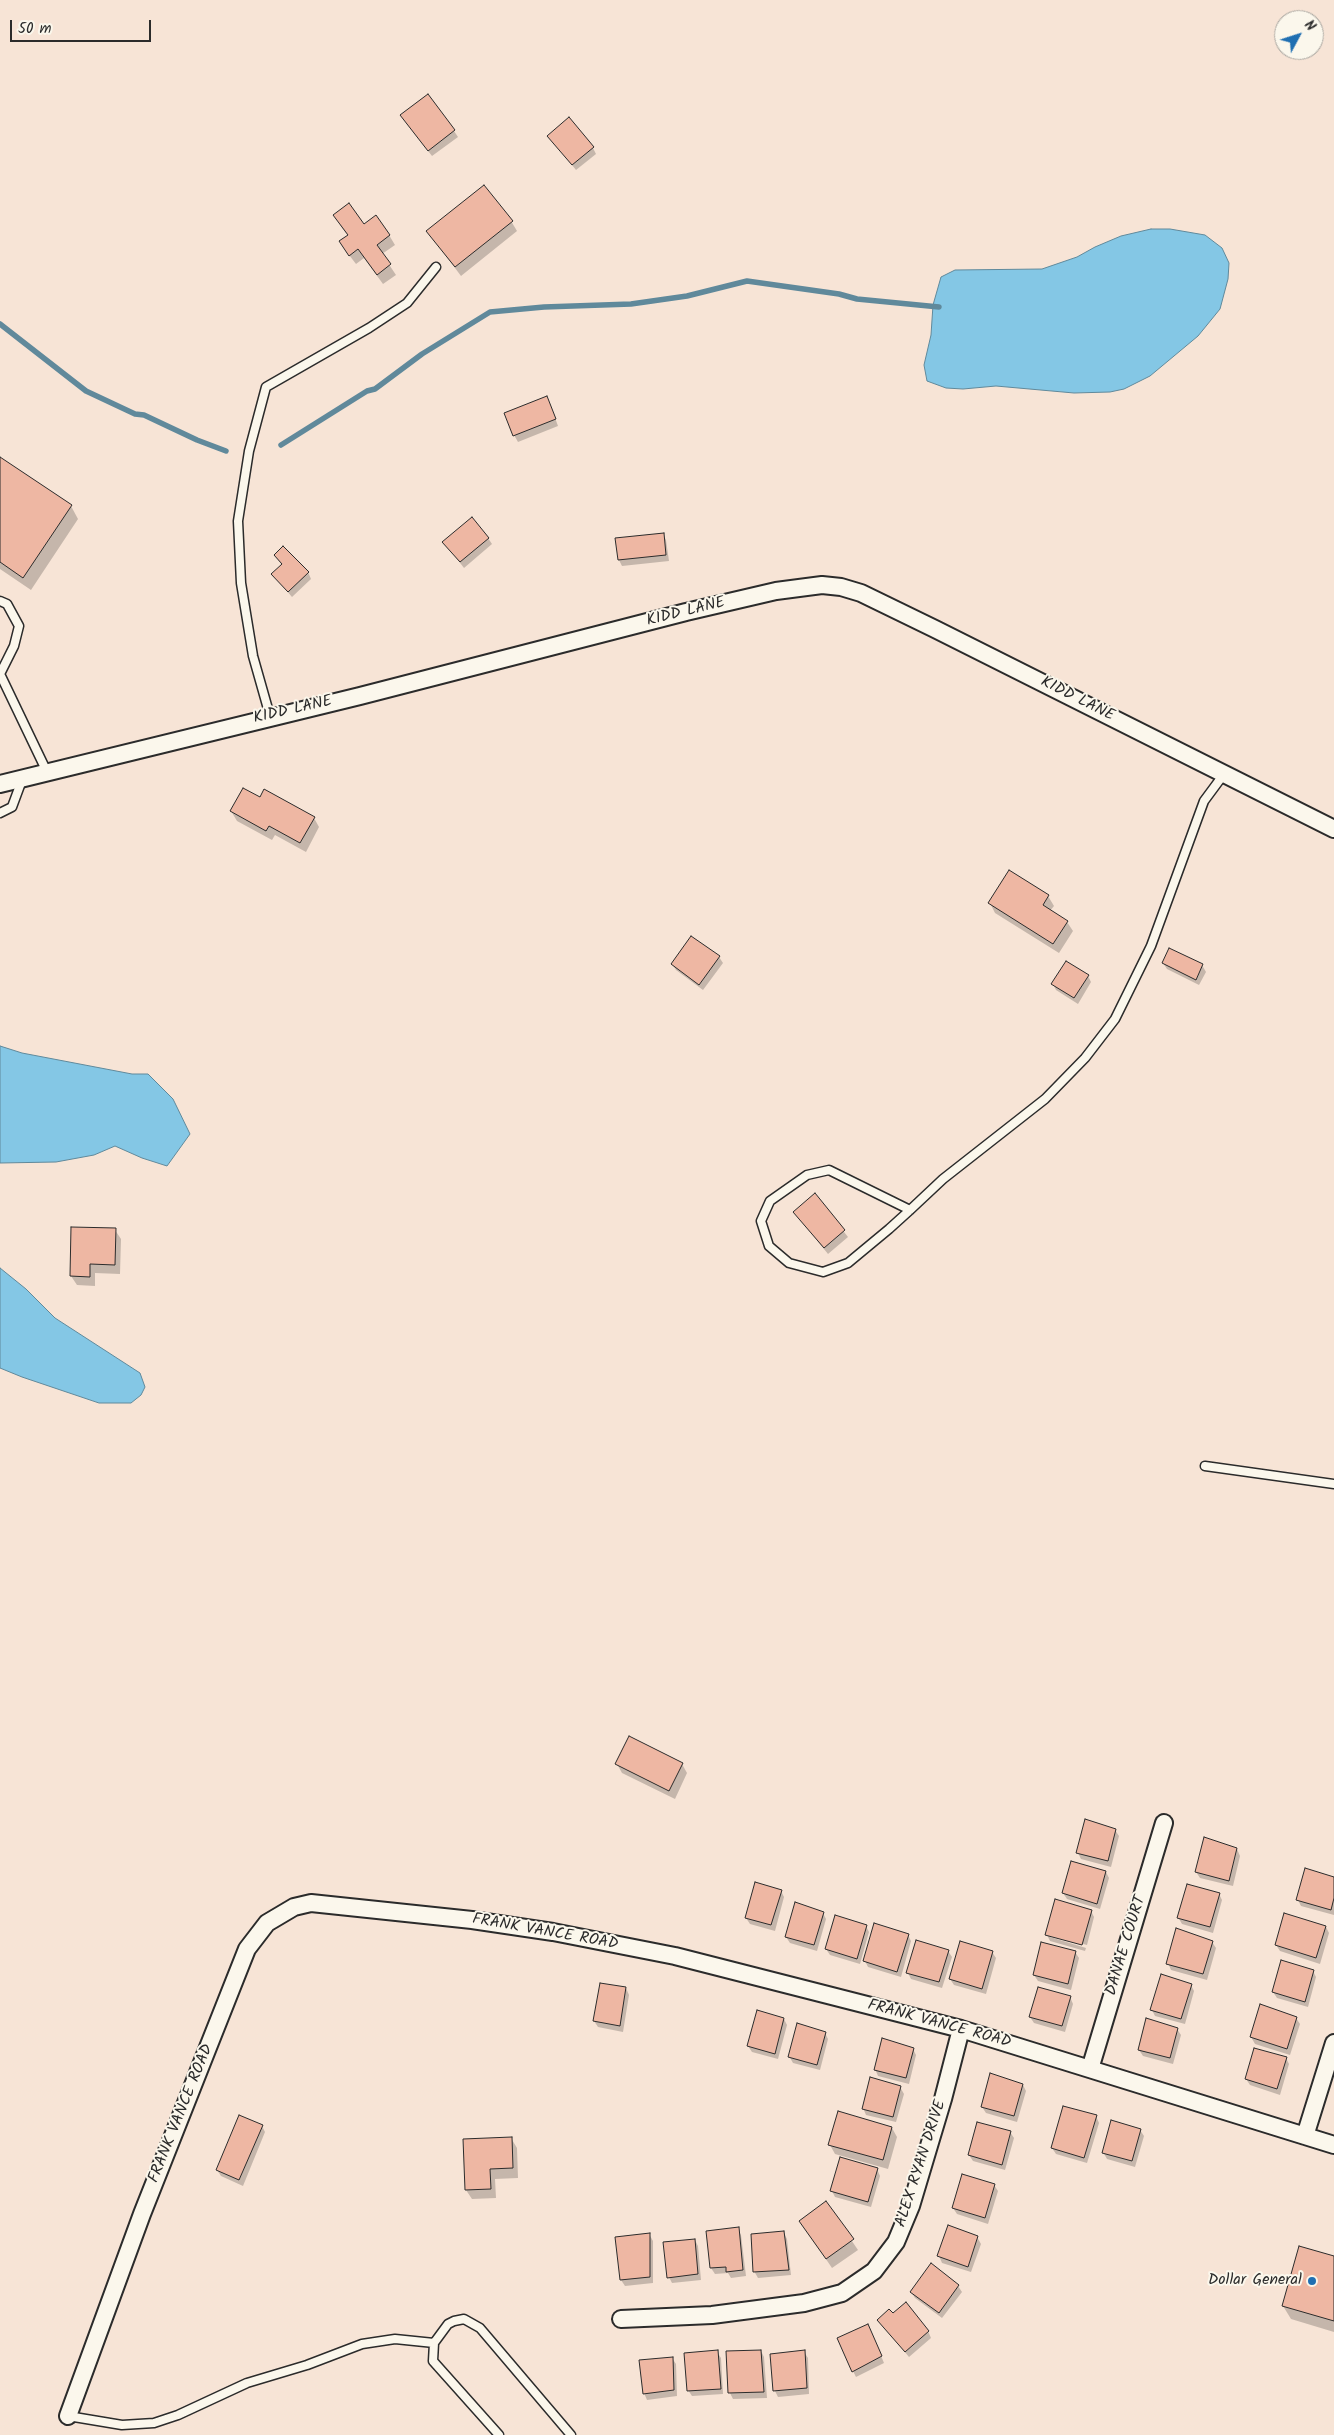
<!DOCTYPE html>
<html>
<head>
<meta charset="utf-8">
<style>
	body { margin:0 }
	#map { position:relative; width:1334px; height:2435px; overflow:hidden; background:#f7e4d6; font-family:Kalam,sans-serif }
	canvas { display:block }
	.north { position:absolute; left:1274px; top:10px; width:50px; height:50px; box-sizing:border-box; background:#fbf7ec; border:1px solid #a8a59f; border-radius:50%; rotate:50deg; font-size:14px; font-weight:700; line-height:20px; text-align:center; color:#2b2b2b }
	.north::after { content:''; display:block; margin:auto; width:18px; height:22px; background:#1f6fb2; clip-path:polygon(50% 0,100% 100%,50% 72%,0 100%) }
	.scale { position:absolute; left:10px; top:20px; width:141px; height:22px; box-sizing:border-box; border:2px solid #2b2b2b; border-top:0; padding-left:6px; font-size:15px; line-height:18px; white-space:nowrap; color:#2b2b2b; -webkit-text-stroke:4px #fbf7ec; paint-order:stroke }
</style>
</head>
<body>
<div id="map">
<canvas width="1334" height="2435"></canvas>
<div class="north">N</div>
<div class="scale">50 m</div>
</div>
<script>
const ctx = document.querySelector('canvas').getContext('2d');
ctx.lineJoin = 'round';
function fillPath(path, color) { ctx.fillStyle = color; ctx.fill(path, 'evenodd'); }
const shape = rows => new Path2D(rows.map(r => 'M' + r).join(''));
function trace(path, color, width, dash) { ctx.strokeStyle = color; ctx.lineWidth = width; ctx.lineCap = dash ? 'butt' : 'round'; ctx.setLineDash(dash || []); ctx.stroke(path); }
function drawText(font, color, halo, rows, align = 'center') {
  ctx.font = font + ' Kalam,sans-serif'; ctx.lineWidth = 4; ctx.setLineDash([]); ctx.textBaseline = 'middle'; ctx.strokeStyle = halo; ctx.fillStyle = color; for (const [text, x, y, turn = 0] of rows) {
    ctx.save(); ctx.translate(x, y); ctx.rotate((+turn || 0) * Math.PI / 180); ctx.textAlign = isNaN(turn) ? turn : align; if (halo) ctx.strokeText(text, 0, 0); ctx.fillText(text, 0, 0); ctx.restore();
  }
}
const water = shape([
	[1151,229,1170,229,1205,235,1222,248,1229,263,1228,279,1220,309,1198,336,1150,376,1124,389,1110,392,1074,393,996,386,963,389,946,388,927,381,924,365,931,335,933,305,941,277,955,270,1042,269,1077,257,1095,247,1121,236,1151,229],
	[0,1046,22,1053,132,1074,148,1074,173,1099,190,1134,167,1166,142,1158,115,1146,94,1155,56,1162,0,1163,0,1046],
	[0,1268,26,1289,55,1318,140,1373,145,1387,141,1395,131,1403,99,1403,22,1377,0,1368,0,1268]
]);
fillPath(water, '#84c7e5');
trace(water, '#60899b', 1);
fillPath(shape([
	[405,121,454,131,458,137,432,156],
	[549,136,593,148,596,154,576,170],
	[511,221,517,231,461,276,428,232],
	[340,225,364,225,389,235,395,245,382,254,396,275,383,284,364,258,356,264,346,251,348,236],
	[550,404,558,426,518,442,514,435],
	[0,458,71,506,78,519,31,590,0,569],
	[663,534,666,540,669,561,622,566,619,560],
	[488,538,492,544,464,568,444,542],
	[275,556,308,572,311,579,292,597,273,575,282,565],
	[231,811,314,818,319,827,306,852,275,835,272,840,237,821],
	[1048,896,1054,906,1050,911,1067,922,1073,931,1059,953,995,913,990,903],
	[691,937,719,957,723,963,703,990,676,970,672,964],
	[1163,963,1202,965,1206,972,1199,985,1167,969],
	[1088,976,1091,982,1078,1004,1056,990,1053,984],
	[815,1195,848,1237,828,1254,794,1212],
	[115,1230,121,1239,120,1274,95,1273,95,1286,77,1285,71,1276],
	[617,1764,682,1764,687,1773,675,1799,622,1773],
	[1115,1830,1119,1836,1111,1867,1081,1859,1078,1853],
	[1237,1849,1240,1856,1233,1886,1200,1878,1196,1872],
	[1106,1872,1109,1878,1100,1909,1067,1899,1063,1893],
	[1334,1878,1334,1915,1301,1906,1298,1900],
	[781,1891,784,1897,775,1931,750,1924,746,1918],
	[1219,1894,1222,1900,1213,1933,1182,1924,1178,1917],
	[1091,1911,1094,1917,1087,1945,1050,1935,1050,1937,1086,1948,1085,1951,1050,1941,1047,1935],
	[823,1913,826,1919,817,1951,790,1943,786,1937],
	[866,1926,869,1932,860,1964,830,1955,826,1949],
	[1326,1927,1329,1933,1320,1964,1280,1951,1276,1945],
	[908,1935,911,1941,901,1977,868,1967,865,1961],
	[1212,1942,1216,1948,1207,1980,1171,1970,1168,1963],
	[948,1951,952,1957,942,1988,911,1979,908,1973],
	[992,1952,996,1958,986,1994,954,1985,950,1979],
	[1075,1952,1079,1958,1071,1990,1038,1981,1034,1975],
	[1313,1971,1316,1977,1308,2007,1277,1998,1273,1992],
	[1191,1985,1194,1991,1185,2024,1155,2016,1152,2010],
	[626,1988,629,1995,623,2032,598,2027,594,2021],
	[1070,1997,1073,2004,1065,2032,1034,2023,1030,2017],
	[1296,2018,1300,2024,1290,2055,1255,2044,1251,2037],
	[784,2019,787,2025,778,2059,752,2052,748,2046],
	[1177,2029,1181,2035,1173,2064,1143,2056,1139,2050],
	[825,2033,828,2039,820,2070,793,2063,789,2056],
	[913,2049,916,2055,909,2084,878,2076,875,2069],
	[1286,2058,1289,2064,1280,2095,1250,2085,1246,2079],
	[1023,2085,1026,2091,1017,2122,986,2113,982,2107],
	[900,2087,904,2094,896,2122,866,2115,863,2108],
	[1096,2116,1099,2123,1087,2163,1056,2154,1052,2148],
	[262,2126,265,2132,243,2186,221,2176,217,2170],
	[892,2128,897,2137,888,2169,835,2154,830,2145],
	[1140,2130,1144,2136,1135,2167,1107,2159,1103,2152],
	[1010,2132,1014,2138,1005,2170,973,2161,969,2155],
	[511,2138,517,2148,518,2178,495,2179,496,2198,472,2199,466,2190],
	[877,2169,880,2176,871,2207,835,2197,832,2191],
	[994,2185,998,2191,988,2224,957,2214,953,2208],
	[826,2203,858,2250,832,2268,800,2221],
	[738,2229,741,2235,746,2276,731,2278,728,2273,715,2274,711,2268],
	[784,2233,787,2239,791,2275,758,2278,754,2271],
	[649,2234,653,2241,653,2283,625,2286,621,2280,616,2238],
	[977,2237,981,2244,971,2272,942,2263,939,2256],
	[695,2240,698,2246,701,2280,672,2283,669,2277],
	[1334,2258,1334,2332,1291,2319,1283,2306],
	[958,2286,962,2292,942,2318,915,2298,911,2292],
	[879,2321,928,2331,931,2338,909,2357],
	[871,2332,884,2363,856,2377,853,2371],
	[761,2351,764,2357,767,2398,733,2399,730,2393,728,2353],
	[717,2352,721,2358,723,2394,692,2396,688,2390],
	[804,2352,808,2358,809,2394,778,2397,775,2391,771,2355],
	[672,2358,676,2364,677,2396,647,2400,644,2393]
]), '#0003');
trace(shape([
	[0,324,86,391,135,414,144,415,197,440,226,451],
	[281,445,367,391,375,389,422,354,490,312,544,307,631,304,687,296,747,281,839,294,857,299,939,307]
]), '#60899b', 5.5);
const building = shape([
	[428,94,455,130,428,151,400,115,428,94],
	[569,117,594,147,572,165,547,136,569,117],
	[484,185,513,221,455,267,426,231,484,185],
	[349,203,364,224,376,215,390,235,377,245,391,264,377,275,358,249,349,256,339,241,348,235,333,215,349,203],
	[547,396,556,419,513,436,504,413,547,396],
	[0,457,72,505,23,578,0,562,0,457],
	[472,517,489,538,460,562,442,542,472,517],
	[664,533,666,555,618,560,615,538,664,533],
	[283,546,309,572,288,592,271,574,282,564,274,555,283,546],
	[243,788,260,797,264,789,315,817,300,843,269,826,266,831,230,811,243,788],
	[1009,870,1049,895,1043,905,1068,921,1053,944,988,903,1009,870],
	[691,936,720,956,699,985,671,964,691,936],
	[1169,948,1203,964,1196,980,1162,963,1169,948],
	[1066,961,1089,975,1074,998,1051,984,1066,961],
	[815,1193,845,1230,824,1248,793,1212,815,1193],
	[71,1227,116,1228,115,1265,90,1264,90,1277,70,1276,71,1227],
	[629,1736,683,1763,669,1791,615,1764,629,1736],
	[1085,1819,1116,1829,1108,1861,1076,1853,1085,1819],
	[1204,1837,1237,1848,1229,1881,1195,1872,1204,1837],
	[1071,1861,1106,1871,1097,1904,1062,1893,1071,1861],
	[1305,1868,1334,1877,1334,1898,1331,1910,1296,1900,1305,1868],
	[755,1882,782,1890,771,1925,745,1918,755,1882],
	[1187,1884,1220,1893,1210,1927,1177,1918,1187,1884],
	[1055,1899,1092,1910,1082,1945,1045,1935,1055,1899],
	[795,1902,824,1912,814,1945,785,1937,795,1902],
	[1284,1913,1326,1926,1316,1958,1275,1945,1284,1913],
	[835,1915,867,1925,857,1959,825,1949,835,1915],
	[874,1923,909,1934,897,1972,863,1961,874,1923],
	[1176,1928,1213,1941,1203,1974,1166,1964,1176,1928],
	[916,1940,949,1950,939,1982,906,1973,916,1940],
	[960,1941,993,1951,982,1989,949,1979,960,1941],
	[1041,1942,1076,1951,1068,1984,1033,1975,1041,1942],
	[1281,1960,1314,1970,1305,2002,1272,1992,1281,1960],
	[1161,1974,1192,1984,1181,2019,1150,2010,1161,1974],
	[600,1983,626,1987,620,2026,593,2021,600,1983],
	[1038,1987,1071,1996,1062,2026,1029,2017,1038,1987],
	[1260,2004,1297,2017,1287,2049,1250,2037,1260,2004],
	[757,2010,784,2018,775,2054,747,2046,757,2010],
	[1146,2018,1178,2028,1170,2058,1138,2050,1146,2018],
	[797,2023,826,2032,817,2065,788,2057,797,2023],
	[882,2038,914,2048,906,2078,874,2070,882,2038],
	[1254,2048,1287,2057,1277,2089,1245,2079,1254,2048],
	[990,2073,1023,2084,1014,2116,981,2107,990,2073],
	[870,2077,901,2086,893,2117,862,2109,870,2077],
	[1063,2106,1097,2115,1084,2158,1051,2148,1063,2106],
	[838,2111,892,2127,883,2160,828,2145,838,2111],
	[239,2115,263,2125,239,2180,216,2170,239,2115],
	[1111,2120,1141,2129,1132,2161,1102,2153,1111,2120],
	[977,2122,1011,2131,1002,2165,968,2155,977,2122],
	[512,2137,513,2168,490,2169,491,2189,465,2190,463,2139,512,2137],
	[840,2157,878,2168,868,2202,830,2191,840,2157],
	[962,2174,995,2184,985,2218,952,2208,962,2174],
	[826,2201,854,2239,826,2259,799,2221,826,2201],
	[948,2225,978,2236,968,2267,937,2256,948,2225],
	[739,2227,743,2270,726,2272,726,2267,710,2268,706,2231,739,2227],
	[784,2231,789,2270,753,2272,751,2234,784,2231],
	[650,2233,650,2277,620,2280,615,2237,650,2233],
	[695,2239,698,2274,667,2278,663,2242,695,2239],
	[1299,2246,1334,2256,1334,2321,1282,2306,1299,2246],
	[931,2263,959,2285,939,2313,910,2292,931,2263],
	[906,2302,929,2331,905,2352,877,2320,889,2309,893,2313,906,2302],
	[868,2324,882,2356,852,2372,837,2338,868,2324],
	[718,2350,721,2389,687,2391,684,2353,718,2350],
	[761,2350,764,2392,728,2393,726,2351,761,2350],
	[805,2350,807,2388,773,2391,770,2354,805,2350],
	[673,2357,674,2390,643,2394,639,2360,673,2357]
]);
fillPath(building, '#eeb7a3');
trace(building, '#2b2b2b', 1);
const service = shape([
	[0,601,7,604,19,626,14,646,0,674],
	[0,674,47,772],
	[270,716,253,656,241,583,238,521,249,451,266,387,369,328,407,303,436,267],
	[0,813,12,807,22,780],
	[910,1210,829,1170,807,1175,770,1201,761,1221,769,1246,789,1263,823,1272,848,1263,889,1229,910,1210,943,1179,1045,1099,1085,1058,1115,1019,1151,946,1204,801,1224,774],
	[1205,1466,1334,1484],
	[68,2416,122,2425,154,2423,178,2415,247,2383,307,2365,362,2344,395,2339,434,2343],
	[499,2435,433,2361,434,2343,448,2324,454,2321,464,2319,480,2328,571,2435]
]);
const minor = shape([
	[0,784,360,696,686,612,776,591,822,585,841,587,861,593,935,629,1334,829],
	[1090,2069,1164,1823],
	[1305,2136,1334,2043],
	[621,2319,712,2315,804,2303,842,2293,874,2271,896,2242,911,2206,943,2099,961,2029],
	[68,2416,142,2214,247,1949,267,1923,294,1907,311,1903,472,1920,553,1932,675,1956,961,2029,1334,2145]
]);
trace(service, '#2b2b2b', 11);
trace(minor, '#2b2b2b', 20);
trace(service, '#fbf7ec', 8);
trace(minor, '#fbf7ec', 16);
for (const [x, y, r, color] of [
	[1312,2281,5,"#1f6fb2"]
]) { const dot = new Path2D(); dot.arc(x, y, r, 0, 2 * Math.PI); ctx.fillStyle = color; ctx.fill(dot); trace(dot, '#fbf7ec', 2); }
drawText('16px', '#2b2b2b', '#fbf7ec', [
	["KIDD LANE",686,613,-14],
	["KIDD LANE",1077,700,27],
	["KIDD LANE",293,711,-13],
	["FRANK VANCE ROAD",545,1933,10],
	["DANAE COURT",1127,1946,-73],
	["FRANK VANCE ROAD",939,2025,15],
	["FRANK VANCE ROAD",182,2114,-68],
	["ALEX RYAN DRIVE",922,2164,-72]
]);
drawText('16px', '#2b2b2b', '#fbf7ec', [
	["Dollar General",1302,2281]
], 'right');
</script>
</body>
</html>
